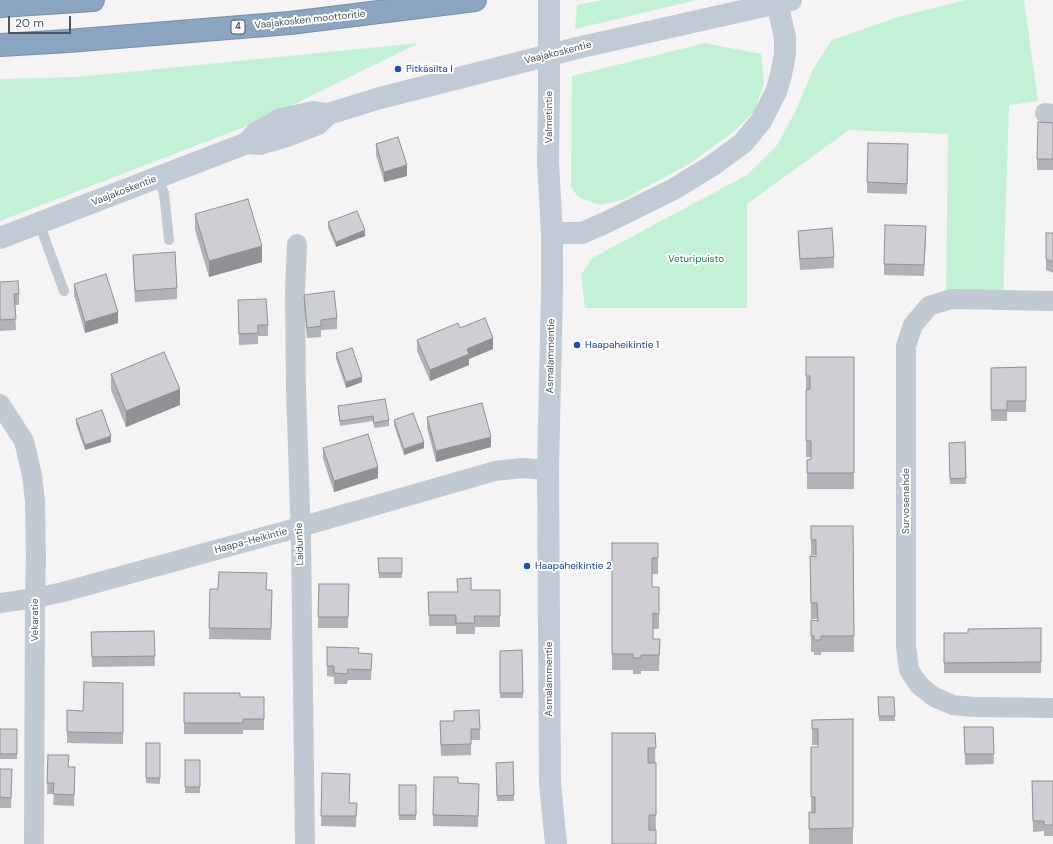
<!DOCTYPE html>
<html>
<head>
<meta charset="utf-8">
<style>
	body { margin:0 }
	#map { position:relative; width:1053px; height:844px; overflow:hidden; background:#f5f3f3; font-family:"DM Sans",sans-serif }
	canvas { display:block }
	.scale { position:absolute; left:8px; top:16px; width:63px; height:18px; box-sizing:border-box; border:2px solid #4a5661; border-top:0; padding-left:5px; font-size:12px; line-height:14px; white-space:nowrap; color:#4a5661; -webkit-text-stroke:3px #fff; paint-order:stroke }
</style>
</head>
<body>
<div id="map">
<canvas width="1053" height="844"></canvas>
<div class="scale">20 m</div>
</div>
<script>
const ctx = document.querySelector('canvas').getContext('2d');
ctx.lineJoin = 'round';
function fillPath(path, color) { ctx.fillStyle = color; ctx.fill(path, 'evenodd'); }
const shape = rows => new Path2D(rows.map(r => 'M' + r).join(''));
function trace(path, color, width, dash) { ctx.strokeStyle = color; ctx.lineWidth = width; ctx.lineCap = dash ? 'butt' : 'round'; ctx.setLineDash(dash || []); ctx.stroke(path); }
function drawText(font, color, halo, rows, align = 'center') {
  ctx.font = font + ' "DM Sans",sans-serif'; ctx.lineWidth = 4; ctx.setLineDash([]); ctx.textBaseline = 'middle'; ctx.strokeStyle = halo; ctx.fillStyle = color; for (const [text, x, y, turn = 0] of rows) {
    ctx.save(); ctx.translate(x, y); ctx.rotate((+turn || 0) * Math.PI / 180); ctx.textAlign = isNaN(turn) ? turn : align; if (halo) ctx.strokeText(text, 0, 0); ctx.fillText(text, 0, 0); ctx.restore();
  }
}
fillPath(shape([
	[603,0,697,0,575,29,577,5],
	[966,0,1024,0,1038,101,1009,105,1003,294,946,294,948,134,849,130,747,204,747,308,585,308,581,275,592,258,747,175,778,144,797,108,813,69,832,40,898,17],
	[419,43,260,121,0,221,0,79,77,77],
	[705,43,761,54,764,83,754,112,733,132,689,164,622,200,600,205,578,197,571,187,572,76]
]), '#c3f1d5');
const highway = shape([
	[0,6,93,0],
	[0,45,68,41,290,23,475,0]
]);
trace(highway, '#7690ad', 24);
trace(shape([
	[158,178,164,193,169,240],
	[39,223,64,291]
]), '#c1cad2', 10);
trace(shape([
	[1045,113,1053,114],
	[297,244,295,292,296,388,301,540,305,844],
	[1053,301,951,299,929,306,913,325,906,346,906,646,909,670,919,685,934,697,953,705,973,707,1053,708],
	[0,404,24,441,32,475,35,501,36,559,35,598,34,844],
	[0,603,35,598,63,592,300,527,495,471,522,468,548,470]
]), '#c1cad2', 20);
trace(shape([
	[549,96,548,161,552,233,552,289,548,470,550,783,556,844],
	[247,143,260,144,287,136,318,124,328,114,380,98,577,48,791,0],
	[552,233,582,233,605,223,674,189,713,165,743,143,761,121,776,92,781,75,785,54,785,37,777,3],
	[0,238,247,143,256,133,281,119,314,112,327,114]
]), '#c1cbd6', 22);
trace(highway, '#8ba5c1', 22);
trace(shape([
	[549,96,549,0]
]), '#c1cbd6', 22);
fillPath(shape([
	[1053,123,1053,170,1037,170,1037,159],
	[376,144,407,176,384,182,376,155],
	[908,155,907,194,867,193,867,182],
	[195,214,262,262,209,277,195,230],
	[328,222,365,236,336,247,328,228],
	[798,231,834,257,834,268,800,270,798,241],
	[1046,233,1053,233,1053,273,1046,270],
	[926,237,924,276,884,275,884,264],
	[133,255,177,288,177,299,135,302,133,266],
	[0,282,19,294,19,305,15,305,16,330,0,331],
	[74,284,118,323,85,333,74,295],
	[304,295,337,318,337,329,321,330,321,337,307,338,304,306],
	[238,300,268,325,268,336,258,336,258,344,239,345],
	[460,328,493,349,469,359,469,365,430,381,417,351,417,340],
	[336,353,362,382,346,388,336,359],
	[806,357,854,357,854,489,807,489,807,460,811,459,811,457,806,457],
	[1026,367,1026,412,1007,412,1007,421,991,421,991,368],
	[111,374,180,405,126,427,111,390],
	[338,406,389,420,389,426,374,428,373,421,340,426,338,411],
	[427,417,491,447,436,462,427,428],
	[76,419,111,442,85,450,76,424],
	[394,420,424,448,404,455,394,425],
	[965,442,966,484,950,484,949,443],
	[323,448,378,478,334,492,323,459],
	[811,526,853,526,854,652,821,652,821,655,814,655,814,652,811,652,811,620,817,621,817,619,811,619,810,556,816,557,816,555,811,556],
	[612,543,658,543,658,574,652,574,652,587,659,587,659,629,653,629,653,639,660,639,659,671,641,671,641,674,633,674,633,670,612,670],
	[378,558,402,558,402,578,379,578],
	[319,584,349,584,348,628,318,628],
	[210,589,272,590,271,640,209,639],
	[471,590,500,590,500,627,475,627,475,634,456,634,456,626,429,626,428,592,457,592],
	[1041,628,1041,673,944,673,944,633,968,633],
	[154,631,155,666,92,667,91,632],
	[327,647,359,653,372,654,371,680,348,680,347,684,334,684,334,677,327,676],
	[522,650,523,698,500,698,500,651],
	[123,683,123,744,67,743,67,710,83,711],
	[184,693,240,697,264,697,264,730,243,730,243,734,184,734],
	[878,697,894,697,895,721,879,721],
	[454,711,480,729,480,740,471,740,471,755,441,756,440,721,454,721],
	[853,719,853,844,809,844,809,812,811,813,811,747,818,747,818,745,812,745,812,720],
	[964,727,993,727,994,764,965,765],
	[0,729,17,729,17,759,0,759],
	[612,733,655,733,656,844,612,844],
	[146,743,160,743,160,784,146,783],
	[48,755,75,778,74,806,53,805,54,794,47,794],
	[200,760,200,793,185,793,185,787],
	[513,762,514,801,497,801,496,763],
	[0,769,12,769,11,808,0,808],
	[322,773,349,803,357,803,356,827,321,826],
	[1032,781,1053,781,1053,836,1044,836,1044,831,1033,832],
	[458,783,479,794,478,827,433,826,433,815],
	[399,785,416,785,416,820,399,820]
]), '#b0b2b7');
fillPath(shape([
	[407,165,407,176,384,182,384,172],
	[365,230,365,236,336,247,336,242],
	[262,246,262,262,209,277,209,261],
	[118,312,118,323,85,333,85,322],
	[493,338,493,349,469,359,469,365,430,381,430,370,467,349],
	[362,377,362,382,346,388,346,382],
	[180,389,180,405,126,427,126,411],
	[111,436,111,442,85,450,85,445],
	[491,437,491,447,436,462,436,451],
	[424,442,424,448,404,455,404,449],
	[378,467,378,478,334,492,334,481]
]), '#909195');
const building = shape([
	[1038,122,1053,123,1053,159,1037,159,1038,122],
	[398,137,407,165,384,172,376,144,398,137],
	[868,143,908,144,907,184,867,182,868,143],
	[248,199,262,246,209,261,195,214,248,199],
	[357,211,365,230,336,242,328,222,357,211],
	[885,225,926,226,924,265,884,264,885,225],
	[832,228,834,257,800,259,798,231,832,228],
	[1046,233,1053,233,1053,262,1046,259,1046,233],
	[175,252,177,288,135,291,133,255,175,252],
	[106,274,118,312,85,322,74,284,106,274],
	[18,281,19,294,14,294,16,319,0,320,0,282,18,281],
	[334,291,337,318,321,320,321,326,307,328,304,295,334,291],
	[266,299,268,325,258,325,258,333,239,334,238,300,266,299],
	[485,318,493,338,467,349,469,354,430,370,417,340,458,323,460,328,485,318],
	[352,348,362,377,346,382,336,353,352,348],
	[164,352,180,389,126,411,111,374,164,352],
	[806,357,854,357,854,473,807,473,807,460,811,459,811,441,806,441,806,390,810,389,810,376,806,376,806,357],
	[1026,367,1026,401,1007,401,1007,410,991,410,991,368,1026,367],
	[385,399,389,420,374,423,373,416,340,421,338,406,385,399],
	[482,403,491,437,436,451,427,417,482,403],
	[102,410,111,436,85,445,76,419,102,410],
	[413,413,424,442,404,449,394,420,413,413],
	[368,434,378,467,334,481,323,448,368,434],
	[965,442,966,478,950,479,949,443,965,442],
	[811,526,853,526,854,636,821,636,821,640,814,640,814,636,811,636,811,620,818,621,817,603,811,603,810,556,816,557,816,540,811,540,811,526],
	[612,543,658,543,658,558,652,558,652,587,659,587,659,614,653,613,653,639,660,639,659,655,641,655,641,658,633,658,633,654,612,654,612,543],
	[378,558,402,558,402,573,379,573,378,558],
	[219,572,267,573,266,590,272,590,271,629,209,628,210,589,218,589,219,572],
	[471,578,471,590,500,590,500,616,474,616,475,623,456,623,456,615,429,615,428,592,458,592,457,579,471,578],
	[319,584,349,584,348,617,318,617,319,584],
	[1041,628,1041,662,944,663,944,633,968,633,968,629,1041,628],
	[154,631,155,656,92,657,91,632,154,631],
	[327,647,359,648,358,653,372,654,371,670,348,669,347,674,334,673,334,666,327,666,327,647],
	[522,650,523,693,500,693,500,651,522,650],
	[84,682,123,683,123,733,67,732,67,710,83,711,84,682],
	[184,693,240,693,240,697,264,697,264,719,243,719,243,723,184,723,184,693],
	[878,697,894,697,895,716,879,716,878,697],
	[479,710,480,729,471,729,471,744,441,745,440,721,454,721,454,711,479,710],
	[853,719,853,828,809,829,809,812,815,813,815,797,811,797,811,747,818,747,818,729,812,729,812,720,853,719],
	[964,727,993,727,994,754,965,754,964,727],
	[0,729,17,729,17,754,0,754,0,729],
	[612,733,655,733,656,748,648,748,648,763,656,763,656,815,649,815,649,830,656,830,656,844,612,844,612,733],
	[146,743,160,743,160,778,146,778,146,743],
	[48,755,69,755,68,767,75,767,74,795,53,794,54,783,47,783,48,755],
	[185,760,200,760,200,787,185,787,185,760],
	[513,762,514,795,497,796,496,763,513,762],
	[0,769,12,769,11,798,0,797,0,769],
	[322,773,350,774,349,803,357,803,356,816,321,816,322,773],
	[434,777,458,777,458,783,479,784,478,816,433,815,434,777],
	[1032,781,1053,781,1053,825,1044,825,1044,821,1033,821,1032,781],
	[399,785,416,785,416,815,399,815,399,785]
]);
fillPath(building, '#cdcfd5');
trace(building, '#909195', 1);
for (const [x, y, r, color] of [
	[398,69,4,"#1a4fb4"],
	[577,345,4,"#1a4fb4"],
	[527,566,4,"#1a4fb4"]
]) { const dot = new Path2D(); dot.arc(x, y, r, 0, 2 * Math.PI); ctx.fillStyle = color; ctx.fill(dot); trace(dot, '#fff', 1.5); }
for (const [x, y, w] of [
	[238,27,14]
]) { const box = new Path2D(); box.roundRect(x - w / 2, y - 7, w, 14, 3); ctx.fillStyle = '#fff'; ctx.fill(box); trace(box, '#4a5661', 1); }
drawText('bold 9px', '#4a5661', null, [
	["4",238,27]
]);
drawText('10px', '#4a5661', '#fff', [
	["Vaajakosken moottoritie",310,20,-6],
	["Vaajakoskentie",558,53,-14],
	["Valmetintie",549,117,-90],
	["Vaajakoskentie",124,191,-21],
	["Asmalammentie",551,356,-89],
	["Survosenahde",906,501,-90],
	["Haapa-Heikintie",251,541,-15],
	["Laiduntie",300,544,-92],
	["Vekaratie",35,620,-90],
	["Asmalammentie",549,679,-90]
]);
drawText('10px', '#164399', '#fff', [
	["Pitkäsilta I",406,69],
	["Haapaheikintie 1",585,345],
	["Haapaheikintie 2",535,566]
], 'left');
drawText('10px', '#17864f', '#fff', [
	["Veturipuisto",696,259]
]);
</script>
</body>
</html>
